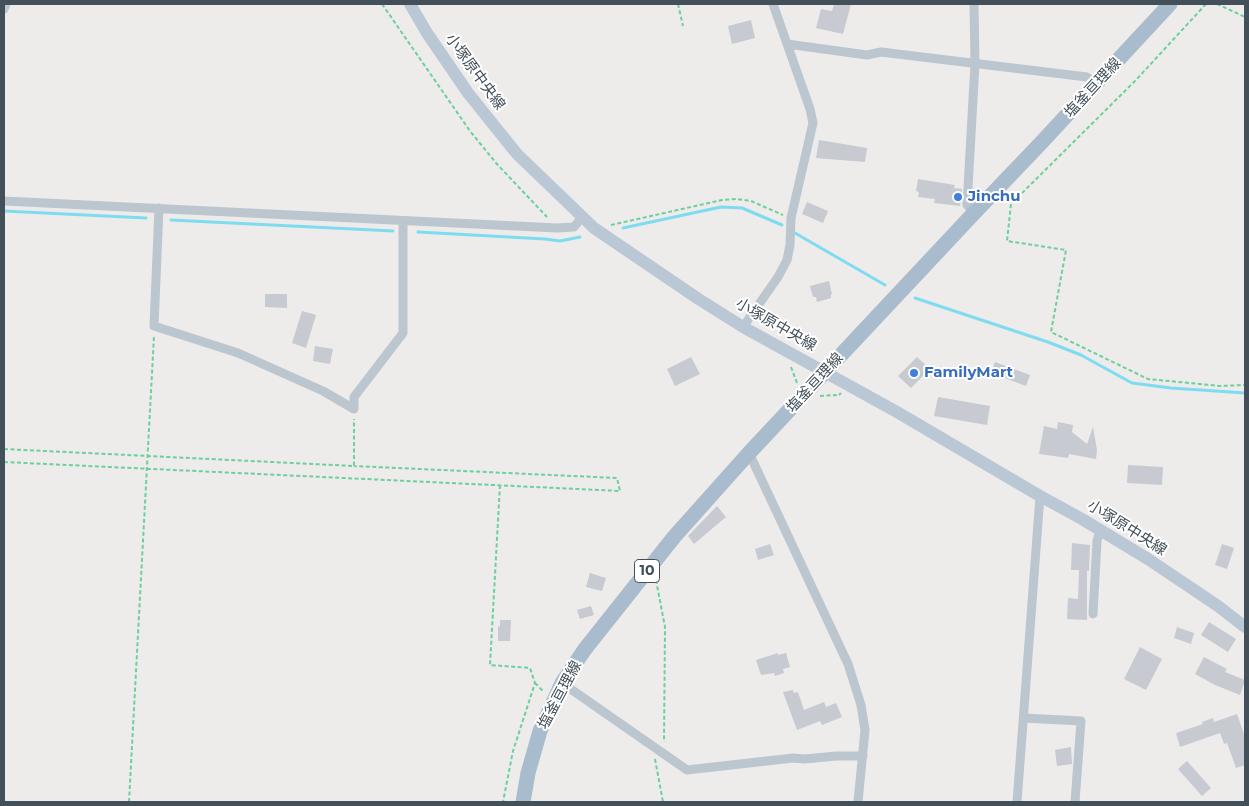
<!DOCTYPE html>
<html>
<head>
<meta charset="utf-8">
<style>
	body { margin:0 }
	#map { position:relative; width:1249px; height:806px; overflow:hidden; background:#eeebeb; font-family:Montserrat,sans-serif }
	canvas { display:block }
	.frame { position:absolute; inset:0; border:5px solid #434f59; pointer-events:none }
</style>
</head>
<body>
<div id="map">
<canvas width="1249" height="806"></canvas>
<div class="frame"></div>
</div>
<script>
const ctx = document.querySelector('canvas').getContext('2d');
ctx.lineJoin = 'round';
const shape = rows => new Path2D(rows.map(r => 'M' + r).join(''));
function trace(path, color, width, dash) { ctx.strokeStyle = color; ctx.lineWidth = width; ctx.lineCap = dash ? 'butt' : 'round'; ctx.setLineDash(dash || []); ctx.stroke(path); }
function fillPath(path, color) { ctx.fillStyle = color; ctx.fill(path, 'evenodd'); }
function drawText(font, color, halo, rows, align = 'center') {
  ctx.font = font + ' Montserrat,"Noto Sans JP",sans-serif'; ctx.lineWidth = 4; ctx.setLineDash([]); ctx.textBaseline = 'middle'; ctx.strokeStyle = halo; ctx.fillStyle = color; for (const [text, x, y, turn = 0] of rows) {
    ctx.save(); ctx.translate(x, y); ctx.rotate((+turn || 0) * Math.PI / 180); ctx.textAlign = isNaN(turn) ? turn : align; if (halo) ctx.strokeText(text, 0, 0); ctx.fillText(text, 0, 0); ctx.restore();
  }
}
trace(shape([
	[4,211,146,218],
	[171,220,393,231],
	[623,228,721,207,742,208,782,225],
	[418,232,545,239,560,241,580,237],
	[795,233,885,285],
	[915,298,1048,342,1081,355,1132,383,1171,388,1245,393]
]), '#7edcf1', 3);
fillPath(shape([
	[834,4,851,4,843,34,816,28,821,9,832,11],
	[751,20,755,38,732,44,728,26],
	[819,140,867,148,865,162,816,158],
	[918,179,955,185,954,188,962,189,960,206,934,203,935,199,918,197,919,192,916,191],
	[807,202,828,211,823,223,802,214],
	[829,281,832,294,831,294,831,298,817,302,816,297,813,297,810,286],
	[265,294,287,294,287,308,265,307],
	[302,311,316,315,306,348,292,343],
	[315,346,333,349,330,364,313,361],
	[691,357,700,374,675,386,667,369],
	[917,357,930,369,911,388,898,376],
	[995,362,1030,375,1026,386,991,373],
	[938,397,990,406,987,425,934,416],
	[1058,422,1073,425,1072,432,1087,444,1093,427,1097,450,1096,459,1069,454,1068,458,1039,454,1044,426,1057,429],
	[1128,465,1163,467,1162,485,1127,483],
	[717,506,726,517,694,544,688,536],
	[1072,543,1090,545,1089,571,1087,571,1087,620,1067,619,1068,598,1078,599,1079,570,1071,570],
	[770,544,774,555,758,560,755,549],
	[1222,544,1234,548,1227,569,1215,565],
	[590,573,606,578,602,591,586,587],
	[591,606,594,615,580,619,577,610],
	[500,620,511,620,510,641,498,641,498,627,500,626],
	[1209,622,1236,639,1228,652,1201,635],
	[1177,627,1194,633,1191,644,1174,638],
	[1140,647,1162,659,1146,690,1124,679],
	[778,653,778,655,786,653,790,667,783,669,784,673,775,676,774,673,761,675,756,660],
	[1204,657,1227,669,1225,672,1245,680,1240,695,1215,685,1195,674],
	[793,690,794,693,798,692,804,710,824,702,826,707,836,703,842,717,822,725,820,721,797,730,783,692],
	[1237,714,1245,737,1245,765,1236,768,1227,743,1224,744,1220,733,1180,747,1176,733,1203,724,1202,722,1213,718,1214,722],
	[1071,747,1072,764,1057,766,1055,750],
	[1187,761,1211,788,1202,796,1178,769]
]), '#c7cad1');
trace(shape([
	[382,4,470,131,496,163,547,217],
	[678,4,683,26],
	[1206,4,1136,80,1011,204,1007,241,1066,250,1051,332,1148,379,1220,386,1245,385],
	[1217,4,1245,17],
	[611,225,722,200,737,199,751,201,783,215],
	[791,367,797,383],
	[820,396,835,395,838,396,841,393],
	[4,449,354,466,354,419],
	[4,462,620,491,617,478,354,466],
	[500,485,490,665,530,668,535,683,513,751,503,802],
	[656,580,665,627,664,742],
	[535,683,544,692],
	[655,759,663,802],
	[129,802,154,336]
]), '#6bd09c', 2, [4, 2.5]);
trace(shape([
	[974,4,975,64,967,205,975,212],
	[4,9,6,4],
	[787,44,867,55,881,52,1087,77,1095,85],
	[4,201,557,228,574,227,582,217],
	[159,208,154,326,238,353,323,391,354,409],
	[743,327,778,277,787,260,790,245,791,218,813,123,810,109,773,4],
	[354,409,354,397,403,333,403,221],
	[749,453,848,664,861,705,865,730,858,802],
	[1093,614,1097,541,1100,530],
	[562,683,687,770,793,758,805,759,836,756,863,756],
	[1024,718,1081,721,1075,802],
	[1017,802,1040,496]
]), '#bbc6cf', 9);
trace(shape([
	[410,4,427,33,468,93,517,154,594,228,697,298,743,327,897,412,1040,496,1082,519,1148,559,1218,606,1245,627]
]), '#bac7d4', 12);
trace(shape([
	[523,802,528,773,540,731,562,683,585,649,674,537,749,453,975,212,1040,144,1170,4]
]), '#a8bccd', 15);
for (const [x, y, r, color] of [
	[958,197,5,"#3f7fe0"],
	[914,373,5,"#3f7fe0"]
]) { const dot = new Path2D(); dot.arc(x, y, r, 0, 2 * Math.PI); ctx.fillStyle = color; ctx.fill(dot); trace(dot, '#fff', 2); }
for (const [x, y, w] of [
	[647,571,25]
]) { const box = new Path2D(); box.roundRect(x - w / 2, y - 11.5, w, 23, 4); ctx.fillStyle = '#fff'; ctx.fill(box); trace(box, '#434f59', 1); }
drawText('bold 14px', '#434f59', null, [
	["10",647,571]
]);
drawText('15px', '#434f59', '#fff', [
	["小塚原中央線",475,72,54],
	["塩釜亘理線",1093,88,-47],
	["小塚原中央線",776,325,30],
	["塩釜亘理線",815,383,-47],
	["小塚原中央線",1127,528,32],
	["塩釜亘理線",560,695,-62]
]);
drawText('bold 15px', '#366cbe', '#fff', [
	["Jinchu",968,197],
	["FamilyMart",924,373]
], 'left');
</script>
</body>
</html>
